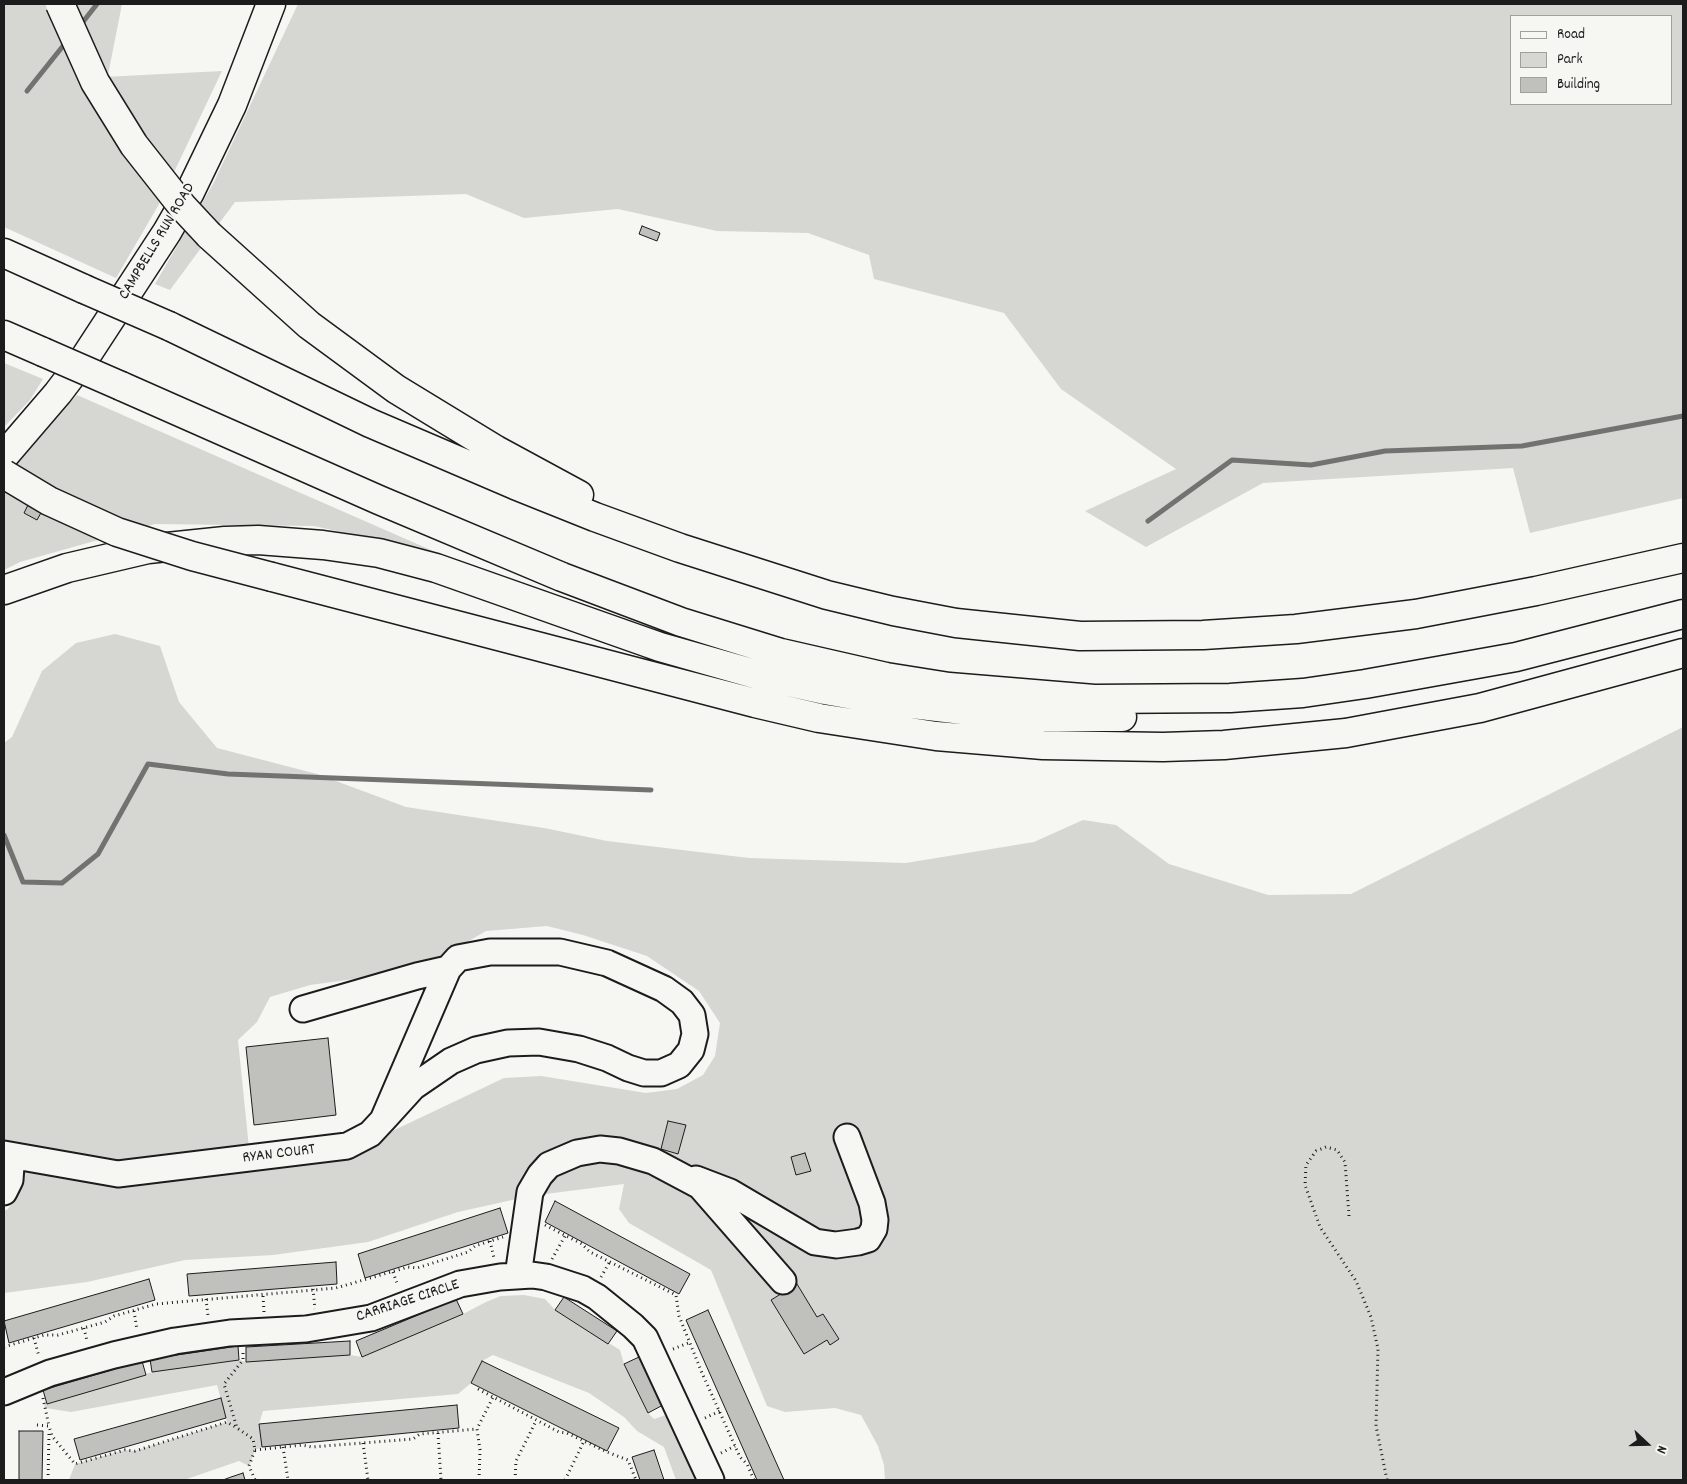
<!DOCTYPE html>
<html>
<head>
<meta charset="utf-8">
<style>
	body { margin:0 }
	#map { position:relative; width:1687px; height:1484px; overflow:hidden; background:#f6f6f2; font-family:Dekko,sans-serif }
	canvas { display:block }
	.frame { position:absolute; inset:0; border:5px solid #1c1c1c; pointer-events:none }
	.legend { position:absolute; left:1510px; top:15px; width:162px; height:90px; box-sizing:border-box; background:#f6f6f2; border:1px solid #9f9f9c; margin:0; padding:6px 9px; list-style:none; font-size:15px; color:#1c1c1c }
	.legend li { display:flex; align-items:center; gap:10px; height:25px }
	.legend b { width:25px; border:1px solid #9f9f9c }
	.north { position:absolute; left:1622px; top:1419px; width:50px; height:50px; -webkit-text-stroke:4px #f6f6f2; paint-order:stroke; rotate:111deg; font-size:14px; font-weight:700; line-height:20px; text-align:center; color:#1c1c1c }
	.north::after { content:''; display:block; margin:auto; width:18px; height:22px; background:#1c1c1c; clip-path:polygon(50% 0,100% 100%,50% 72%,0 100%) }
</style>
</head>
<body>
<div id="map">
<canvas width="1687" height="1484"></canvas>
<div class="frame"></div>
<ul class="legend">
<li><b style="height:6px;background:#f6f6f2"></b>Road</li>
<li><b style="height:14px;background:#d6d6d2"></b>Park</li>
<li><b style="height:14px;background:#c0c0bd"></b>Building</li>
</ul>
<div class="north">N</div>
</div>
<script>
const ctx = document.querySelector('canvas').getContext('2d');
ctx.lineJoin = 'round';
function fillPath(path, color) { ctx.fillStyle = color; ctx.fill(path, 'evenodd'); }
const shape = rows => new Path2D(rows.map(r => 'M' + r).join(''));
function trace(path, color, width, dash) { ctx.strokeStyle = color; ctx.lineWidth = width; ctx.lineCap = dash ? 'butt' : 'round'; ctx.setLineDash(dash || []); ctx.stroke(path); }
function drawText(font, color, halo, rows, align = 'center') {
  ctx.font = font + ' Dekko,sans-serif'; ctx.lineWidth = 4; ctx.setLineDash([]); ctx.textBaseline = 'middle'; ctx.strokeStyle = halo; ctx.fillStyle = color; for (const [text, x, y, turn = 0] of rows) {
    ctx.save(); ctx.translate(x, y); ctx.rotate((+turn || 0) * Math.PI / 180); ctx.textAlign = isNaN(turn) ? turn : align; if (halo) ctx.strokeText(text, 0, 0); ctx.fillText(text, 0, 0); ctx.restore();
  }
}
fillPath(shape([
	[4,4,122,4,108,75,84,78,222,71,158,206,116,278,4,227],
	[298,4,1683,4,1683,498,1530,533,1513,468,1263,483,1146,547,1085,511,1176,469,1061,389,1004,313,874,279,869,255,808,233,717,231,618,209,524,218,466,194,235,202,170,290,155,284,213,184],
	[1511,16,1671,16,1671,104,1511,104],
	[4,363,43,379,30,400,4,427],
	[77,395,440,554,314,526,155,524,20,562,4,570,4,477],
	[115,634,160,646,179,702,217,748,317,774,406,807,544,828,607,841,749,858,906,863,1034,842,1083,820,1116,825,1169,864,1268,895,1351,894,1683,727,1683,1480,885,1480,884,1465,878,1446,861,1415,835,1408,785,1412,767,1406,711,1270,629,1223,619,1209,624,1184,530,1196,458,1212,368,1242,273,1255,185,1260,87,1282,4,1293,4,1211,8,1209,16,1197,26,1158,4,1154,4,743,12,737,42,671,76,643],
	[547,926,583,935,647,956,699,991,720,1023,715,1056,703,1075,677,1089,646,1093,541,1076,504,1078,386,1134,250,1158,238,1040,257,1022,270,997,310,985,369,977,443,956,486,931],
	[668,1121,685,1125,678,1153,661,1149],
	[797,1284,817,1317,823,1314,839,1339,827,1340,804,1354,771,1300],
	[524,1295,545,1299,555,1310,620,1350,624,1364,648,1413,654,1419,669,1414,698,1480,676,1480,664,1447,637,1431,624,1417,589,1393,493,1355,482,1361,471,1383,458,1394,263,1411,259,1424,262,1447,255,1450,249,1466,239,1461,184,1480,69,1480,75,1464,125,1450,135,1451,227,1422,217,1385,71,1412,45,1408,44,1403,47,1404,152,1372,239,1360,246,1362,350,1355,362,1357,463,1314,486,1302,501,1296]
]), '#d6d6d2');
trace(shape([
	[79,27,97,4],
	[27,91,67,41],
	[1148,521,1232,460,1311,465,1385,451,1522,446,1683,416],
	[4,835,23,882,62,883,98,854,148,764,228,774,651,790]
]), '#727271', 5);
const building = shape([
	[642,226,660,233,657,241,639,234,642,226],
	[28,505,42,511,37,520,24,513,28,505],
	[328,1038,336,1115,254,1125,246,1047,328,1038],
	[668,1121,686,1125,678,1154,661,1149,668,1121],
	[805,1153,811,1171,796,1175,791,1157,805,1153],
	[555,1201,690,1274,679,1294,545,1222,555,1201],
	[500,1208,508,1233,365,1278,358,1254,500,1208],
	[336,1262,337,1284,189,1296,187,1274,336,1262],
	[149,1279,155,1300,9,1343,4,1321,149,1279],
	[797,1284,817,1317,823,1314,839,1339,830,1345,827,1340,804,1354,771,1300,797,1284],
	[564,1297,617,1331,608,1344,555,1310,564,1297],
	[456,1299,463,1314,362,1357,356,1341,456,1299],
	[708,1310,784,1480,757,1480,686,1320,708,1310],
	[350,1341,350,1355,246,1362,246,1347,350,1341],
	[238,1346,239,1360,152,1372,150,1359,238,1346],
	[639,1357,663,1405,648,1413,624,1364,639,1357],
	[142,1361,146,1375,47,1404,43,1390,142,1361],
	[482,1361,619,1428,607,1451,471,1383,482,1361],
	[221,1398,226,1418,80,1460,74,1439,221,1398],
	[457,1405,459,1428,262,1447,259,1424,457,1405],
	[19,1431,43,1431,42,1480,19,1480,19,1431],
	[654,1450,664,1480,640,1480,632,1457,654,1450],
	[243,1473,245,1480,223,1480,231,1477,243,1473]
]);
fillPath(building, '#c0c0bd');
trace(building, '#1c1c1c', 1);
const minor = shape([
	[303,1009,417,976,448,969],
	[4,1154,118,1174,347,1146,370,1134,383,1120,448,969,458,958,490,952,560,952,607,963,664,989,682,1002,692,1015,695,1034,691,1050,679,1065,661,1073,644,1073,628,1068,607,1058,579,1049,539,1042,508,1043,476,1050,451,1061,413,1087,383,1120],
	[696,1179,730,1192,815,1242,836,1245,858,1242,868,1239,874,1229,875,1220,872,1203,847,1137],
	[4,1192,10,1180,11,1166,4,1154],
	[518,1276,530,1192,540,1175,549,1165,577,1153,600,1149,619,1151,653,1161,700,1186,783,1281],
	[4,1392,50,1373,114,1355,175,1341,230,1333,306,1329,371,1318,460,1284,500,1277,532,1275,546,1277,583,1289,597,1297,633,1326,645,1338,711,1480]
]);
const major = shape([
	[4,456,58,393,86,356,167,232,190,192,232,105,271,4]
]);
const highway = shape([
	[209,235,309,325,396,389,496,450,579,495],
	[4,253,84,289],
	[169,326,370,423,515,485,595,517,680,548,827,595,893,611,956,623,1080,636,1203,635,1296,629,1416,614,1536,591,1683,558],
	[4,335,43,352],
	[121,386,379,500,562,577,681,622,781,653,886,677,949,687,1094,699,1230,698,1303,693,1365,684,1516,657,1683,614],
	[272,577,755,703,819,718,936,736,1043,745,1163,747,1224,745,1346,733,1480,708,1683,653],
	[4,590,67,568,148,549,225,541,258,540,323,545,379,553,436,568,660,647,762,676,825,690,887,701,988,713,1044,717,1122,717]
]);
trace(minor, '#1c1c1c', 29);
trace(major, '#1c1c1c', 31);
trace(highway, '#1c1c1c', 31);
trace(shape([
	[1349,1216,1345,1162,1337,1150,1326,1147,1316,1151,1306,1165,1305,1185,1320,1227,1356,1281,1371,1317,1378,1349,1376,1426,1387,1480],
	[545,1225,582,1244,590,1252,676,1295,679,1316,702,1373,740,1457,747,1464,754,1480],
	[490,1241,494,1258],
	[552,1259,565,1236],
	[393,1272,398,1286],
	[601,1277,609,1263],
	[313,1289,315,1309],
	[263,1296,264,1312],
	[206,1299,208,1316],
	[134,1311,137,1330],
	[84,1328,87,1341],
	[34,1338,39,1357],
	[4,1347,44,1335,58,1335,105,1322,114,1316,156,1304,336,1288,408,1267,417,1268,468,1252,475,1246,503,1237],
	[673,1349,691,1342],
	[243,1353,243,1360,224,1384,237,1428,253,1439,255,1450,249,1466,255,1480],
	[478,1389,559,1432,567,1433,607,1452,628,1460,636,1480],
	[43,1398,49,1426],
	[705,1418,720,1411],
	[37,1425,49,1426,52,1436,75,1464,125,1450,135,1451,227,1422,237,1428],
	[438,1433,441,1480],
	[363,1443,368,1480],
	[283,1447,288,1480],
	[255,1450,302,1445,312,1447,413,1439,420,1434,477,1429],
	[721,1453,735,1446],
	[48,1480,49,1433],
	[479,1480,480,1450,477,1429,493,1397],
	[515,1480,516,1461,536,1421],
	[565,1480,584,1441]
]), '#1c1c1c', 3, [1, 4]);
trace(minor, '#f6f6f2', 25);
trace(major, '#f6f6f2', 28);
trace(highway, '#f6f6f2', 28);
const highwayBridge = shape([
	[60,4,95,82,134,145,182,206,209,235],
	[84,289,169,326],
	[43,352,121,386],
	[4,474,49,501,117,532,192,556,272,577]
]);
trace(highwayBridge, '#1c1c1c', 31, []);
trace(highwayBridge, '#f6f6f2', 28);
drawText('16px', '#1c1c1c', '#f6f6f2', [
	["CAMPBELLS RUN ROAD",158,242,-59],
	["RYAN COURT",279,1155,-7],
	["CARRIAGE CIRCLE",408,1302,-18]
]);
</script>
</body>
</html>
